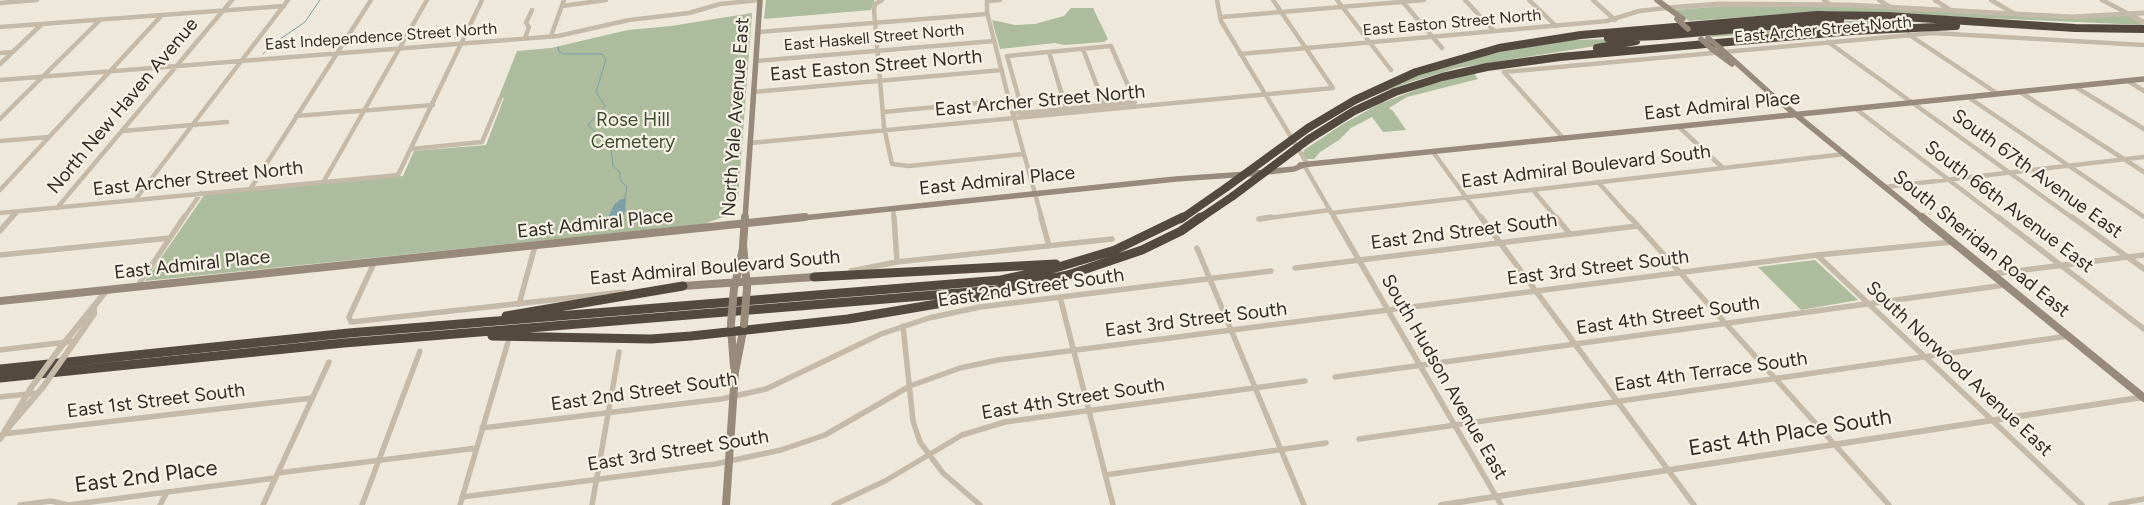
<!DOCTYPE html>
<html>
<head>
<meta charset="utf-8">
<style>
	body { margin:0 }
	canvas { display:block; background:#eee8db }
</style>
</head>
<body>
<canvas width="2144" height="505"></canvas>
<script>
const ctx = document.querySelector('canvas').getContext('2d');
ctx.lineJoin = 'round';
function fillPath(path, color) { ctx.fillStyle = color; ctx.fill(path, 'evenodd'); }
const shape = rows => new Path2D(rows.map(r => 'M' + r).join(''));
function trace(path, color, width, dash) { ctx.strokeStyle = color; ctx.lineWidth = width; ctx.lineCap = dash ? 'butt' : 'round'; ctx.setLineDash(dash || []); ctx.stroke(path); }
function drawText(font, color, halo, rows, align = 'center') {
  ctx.font = font + ' Figtree,sans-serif'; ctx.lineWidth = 4.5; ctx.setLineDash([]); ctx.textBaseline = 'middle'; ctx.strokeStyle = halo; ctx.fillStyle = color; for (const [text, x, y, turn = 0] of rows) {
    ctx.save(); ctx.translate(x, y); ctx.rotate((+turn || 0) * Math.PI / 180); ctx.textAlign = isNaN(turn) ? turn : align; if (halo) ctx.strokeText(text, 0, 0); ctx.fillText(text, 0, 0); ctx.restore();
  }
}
fillPath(shape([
	[766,0,874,0,874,3,871,10,764,19],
	[1725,6,1857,7,2066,18,2128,16,2144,25,1828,11,1689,21,1675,10],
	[1071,8,1093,8,1108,39,1104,42,1064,45,1055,43,1000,49,992,20,1015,25,1035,24,1064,16],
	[752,13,738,200,726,216,704,224,145,281,205,194,403,176,414,151,486,145,504,98,498,99,517,51,551,48,628,30,671,26],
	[1893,20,1904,22,1832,27,1771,27,1846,21],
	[1825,30,1741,37,1739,35,1710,37,1713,35,1759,31],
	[1646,38,1457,68,1410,82,1363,100,1420,74,1487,54,1572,40],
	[1474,73,1478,79,1407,97,1389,108,1393,111,1406,130,1383,132,1372,117,1351,128,1339,140,1320,152,1314,159,1307,159,1303,153,1304,150,1343,124,1379,104,1431,84],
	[1815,260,1817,262,1858,300,1801,310,1758,267]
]), '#acbc9c');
fillPath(shape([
	[626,198,625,212,621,220,611,222,607,220,614,205,621,199]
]), '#7d9fa8');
trace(shape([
	[558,47,559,52,564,54,602,54,606,59,596,92,605,106,588,125,601,137,610,139,613,166,620,172,620,180,627,187,625,198],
	[263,54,270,46,305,22,320,0]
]), '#7d9fa8', 1);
trace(shape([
	[882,0,875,4,874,10,884,127,892,164,909,166,1023,154],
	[1217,0,1221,21,1308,165],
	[1337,0,1391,70],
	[1465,0,1494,31],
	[1529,0,1556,26],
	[1593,0,1615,20],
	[1824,0,1831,5],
	[1879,0,1890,7],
	[1935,0,1952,11],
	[1991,0,2015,14],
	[2102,0,2129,14],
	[987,1,987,12,1009,100,1042,219],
	[987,1,1000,0],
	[1402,1,1442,48],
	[0,3,37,0],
	[562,6,606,0],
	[1222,17,1424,0],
	[0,27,284,6],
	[758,32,987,14],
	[1908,34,1998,94],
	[551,36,564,0],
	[525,38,529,27,526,23,532,10],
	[1828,42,2074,219],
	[1111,46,1135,102,1023,113,1007,56,1111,46],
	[1083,49,1105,107],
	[1049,52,1067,111],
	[0,53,13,52],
	[1240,54,1607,21,1639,11,1666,8],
	[756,61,994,41],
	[0,64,42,24],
	[1504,72,1933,33,2144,45],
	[1504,72,1564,139],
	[0,80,558,36,629,20,689,13,720,4,760,0],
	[2128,81,2144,91],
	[2074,86,2144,129],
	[753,92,1002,70],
	[2020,92,2144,172],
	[1968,97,2144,217],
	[1856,109,2000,219],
	[883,112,1009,100],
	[1012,112,1023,113],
	[296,116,433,105],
	[0,119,100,20],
	[1679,127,1723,168],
	[122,131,227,122],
	[0,141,49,137],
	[750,143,1333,88,1273,0],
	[411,149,482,142,500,99],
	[1433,152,1482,219],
	[1304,165,1335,219],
	[324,181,427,0],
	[1598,182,1631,219],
	[1885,187,2144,157],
	[251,188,371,0],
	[0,190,162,15],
	[1533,190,1557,219],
	[135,200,288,0],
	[57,208,232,0],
	[893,208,894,219],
	[0,213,398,175,482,0],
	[1331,213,1845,154],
	[11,219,17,212],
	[183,219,201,193],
	[1261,219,1330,210]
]), '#c5baa8', 4.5);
trace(shape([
	[894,217,897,262],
	[1041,217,1049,246],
	[1334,217,1501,505],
	[1481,217,1694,505],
	[1556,217,1570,234],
	[1630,217,1889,505],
	[1998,217,2144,329],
	[2072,217,2144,269],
	[1259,219,1271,217],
	[0,231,12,217],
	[1197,248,1304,505],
	[0,255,170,238],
	[1817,255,2082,505],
	[374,263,349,317,351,322,624,292],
	[1295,268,1637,226],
	[851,271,897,262,1112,239],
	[1992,274,2144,255],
	[137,287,184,217],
	[1060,297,1113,505],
	[519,304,535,246],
	[903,326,913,421,920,442,943,473,980,505],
	[0,350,75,341],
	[1335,377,2005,285],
	[0,397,38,393],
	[482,428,721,399,766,389,881,334,929,318,980,307,1271,271],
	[3,434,312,398],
	[1359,439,2068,336],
	[278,473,477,448],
	[1105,475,1326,443],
	[462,497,715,464,781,450,825,435,910,386,960,368,998,360,1817,255,1952,242],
	[20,505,51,501,68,505,275,478],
	[160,505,167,492],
	[263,505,329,362],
	[362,505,420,351],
	[460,505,508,342],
	[592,505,619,352],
	[834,505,885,481,962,435,1005,422,1305,381],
	[2111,505,2144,499]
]), '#c5baa8', 5.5);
trace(shape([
	[1666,8,1719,4,1849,5,2072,17,2144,13],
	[2130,15,2144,22]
]), '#c5baa8', 5);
trace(shape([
	[71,347,94,314,94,309],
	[60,348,107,290],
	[3,434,43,387],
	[0,439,31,388],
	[1441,505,2144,397]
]), '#c5baa8', 6);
trace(shape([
	[1657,0,1683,19],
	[1720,48,1773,96,1924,219],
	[1712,49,1732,64],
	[1300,165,2144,79],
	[745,219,760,0],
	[793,219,1176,179,1248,174,1294,169,1304,165]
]), '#988a7a', 5.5);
trace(shape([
	[745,217,743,245,747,288],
	[1922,217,2144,398],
	[735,285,743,248],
	[683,286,814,277],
	[0,301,805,217],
	[731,328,734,367],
	[726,505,735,372,744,326]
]), '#988a7a', 8);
trace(shape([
	[1608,38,1659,36,1840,20],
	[1597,48,1636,41],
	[1308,128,1355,100,1416,72,1499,48,1581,35,1817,15,1887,16,2075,28,2144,29],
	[1309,139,1354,111,1395,92,1442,77,1487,67,1560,57,1852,31,1956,26],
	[1181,219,1227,187],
	[1199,219,1233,196]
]), '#53493f', 8);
trace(shape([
	[814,277,1056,264],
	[506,316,683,286],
	[492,336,651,339,691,336,848,319,990,295],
	[0,369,349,333,1001,280,1052,269,1115,250,1183,217],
	[0,378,344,343,996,290,1068,275,1142,250,1181,231,1201,217]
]), '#53493f', 9);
trace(shape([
	[43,387,71,347],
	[31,388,60,348]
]), '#c5baa8', 6);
trace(shape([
	[1677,19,1688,29],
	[1708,38,1720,48],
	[1701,39,1712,49]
]), '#988a7a', 5.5);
trace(shape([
	[731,324,734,288],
	[744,324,747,288]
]), '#988a7a', 8);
trace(shape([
	[1227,187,1308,128],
	[1233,196,1309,139]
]), '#53493f', 8);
drawText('16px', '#332d27', '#f7f2e6', [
	["East Easton Street North",1452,23,-5],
	["East Archer Street North",1823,30,-5],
	["East Independence Street North",381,37,-4],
	["East Haskell Street North",874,38,-5]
]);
drawText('19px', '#332d27', '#f7f2e6', [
	["East Easton Street North",876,66,-5],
	["East Archer Street North",1040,101,-5],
	["North New Haven Avenue",123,106,-50],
	["East Admiral Place",1722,106,-6],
	["North Yale Avenue East",736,117,-86],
	["East Admiral Boulevard South",1586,167,-7],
	["South 67th Avenue East",2037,174,36],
	["East Archer Street North",198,179,-6],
	["East Admiral Place",997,181,-6],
	["South 66th Avenue East",2009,207,37],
	["East Admiral Place",595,224,-6],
	["East 2nd Street South",1464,232,-7],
	["South Sheridan Road East",1981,244,39],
	["East Admiral Place",192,265,-6],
	["East Admiral Boulevard South",715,268,-5],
	["East 3rd Street South",1598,268,-7],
	["East 2nd Street South",1031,288,-8],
	["East 4th Street South",1668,316,-8],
	["East 3rd Street South",1196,320,-7],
	["South Norwood Avenue East",1959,369,43],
	["East 4th Terrace South",1711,372,-8],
	["South Hudson Avenue East",1444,377,60],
	["East 2nd Street South",644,392,-8],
	["East 4th Street South",1073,399,-9],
	["East 1st Street South",156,401,-7],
	["East 3rd Street South",678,451,-9]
]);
drawText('19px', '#3d4e2e', '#f7f2e6', [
	["Rose Hill",633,120],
	["Cemetery",633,142]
]);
drawText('22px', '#332d27', '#f7f2e6', [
	["East 4th Place South",1790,433,-9],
	["East 2nd Place",146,477,-7]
]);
</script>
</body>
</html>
